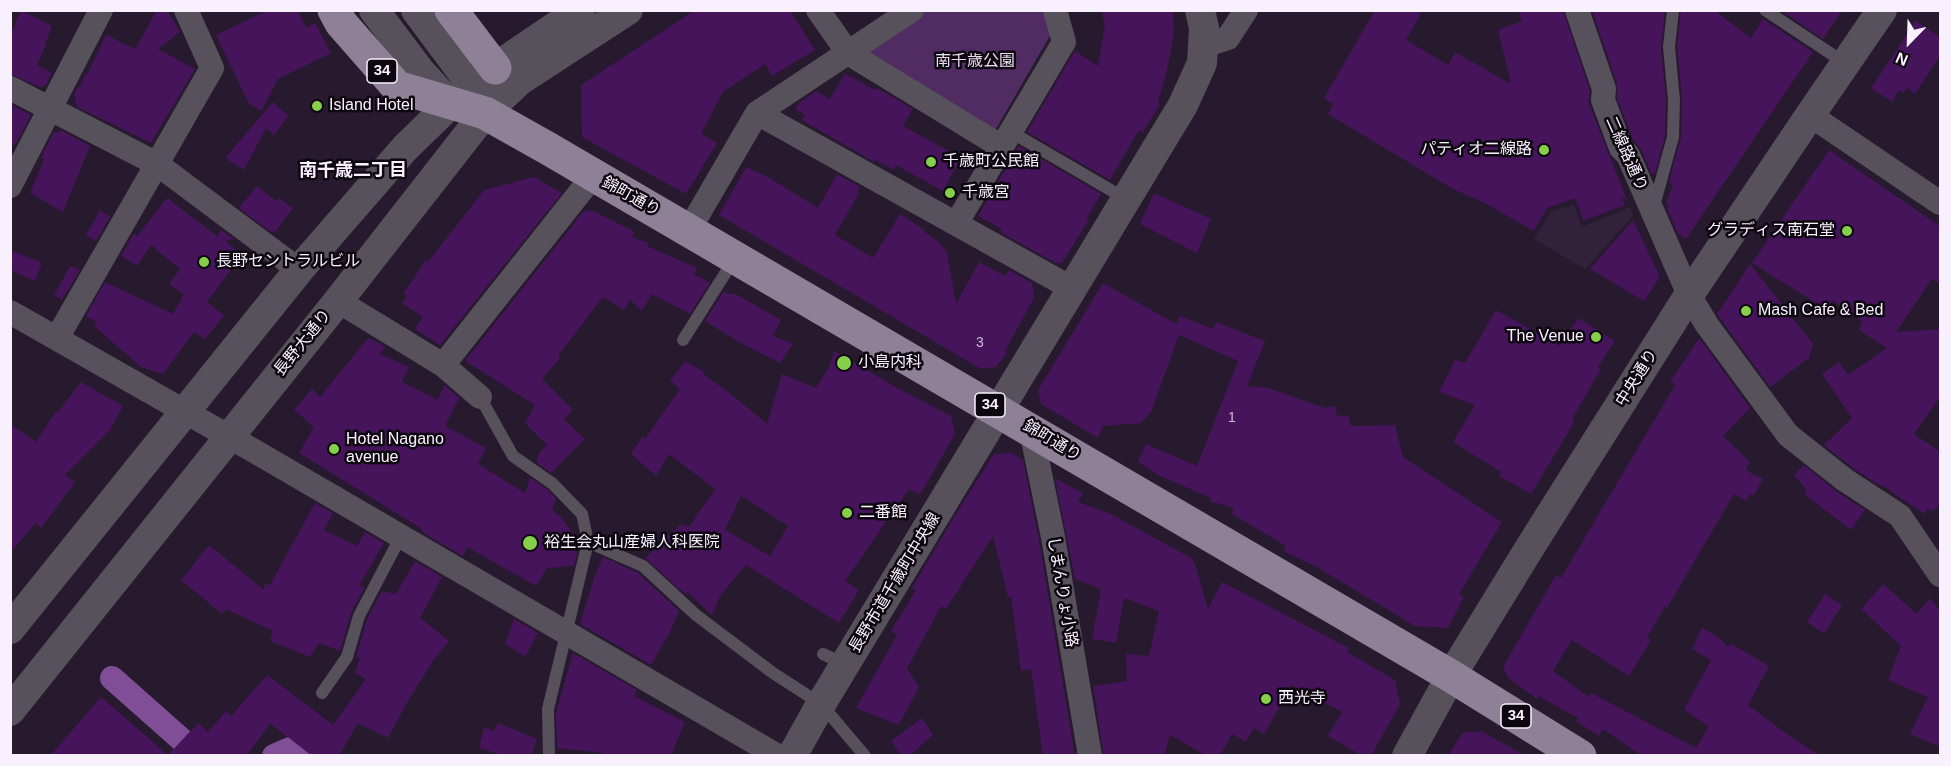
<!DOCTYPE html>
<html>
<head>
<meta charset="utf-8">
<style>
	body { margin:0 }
	#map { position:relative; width:1951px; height:766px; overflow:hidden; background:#271a2e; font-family:Helvetica,sans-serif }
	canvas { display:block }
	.frame { position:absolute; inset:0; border:12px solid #f9f0fe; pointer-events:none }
	.north { position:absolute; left:1879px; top:12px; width:60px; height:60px; -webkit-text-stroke:4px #0d0810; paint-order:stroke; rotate:203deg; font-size:16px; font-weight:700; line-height:24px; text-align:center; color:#f9f0fe }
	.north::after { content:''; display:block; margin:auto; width:21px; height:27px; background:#f9f0fe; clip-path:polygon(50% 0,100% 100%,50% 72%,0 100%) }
</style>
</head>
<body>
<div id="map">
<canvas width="1951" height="766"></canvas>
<div class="frame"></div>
<div class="north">N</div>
</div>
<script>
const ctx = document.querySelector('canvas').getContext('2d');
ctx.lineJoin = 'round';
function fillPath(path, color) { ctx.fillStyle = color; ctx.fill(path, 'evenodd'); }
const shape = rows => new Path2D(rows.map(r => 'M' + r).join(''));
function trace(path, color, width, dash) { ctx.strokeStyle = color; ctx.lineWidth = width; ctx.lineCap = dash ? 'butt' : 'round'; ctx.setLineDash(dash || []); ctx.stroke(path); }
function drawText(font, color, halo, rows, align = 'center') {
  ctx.font = font + ' Helvetica,"Noto Sans JP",sans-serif'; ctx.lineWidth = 5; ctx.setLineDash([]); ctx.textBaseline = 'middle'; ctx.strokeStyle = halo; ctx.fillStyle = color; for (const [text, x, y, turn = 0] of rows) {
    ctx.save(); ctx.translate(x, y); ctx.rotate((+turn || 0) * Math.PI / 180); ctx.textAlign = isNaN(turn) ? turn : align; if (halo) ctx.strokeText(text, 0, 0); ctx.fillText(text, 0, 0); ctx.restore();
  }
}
fillPath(shape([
	[1574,205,1582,227,1630,207,1633,216,1585,269,1534,239,1550,212]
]), '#32213b');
fillPath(shape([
	[923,11,1045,11,1051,34,996,129,982,127,868,58,867,47]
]), '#512c63');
trace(shape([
	[112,678,200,756],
	[274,756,290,749,300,756]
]), '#7f4e97', 24);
fillPath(shape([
	[21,10,52,26,45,45,46,45,37,65,52,73,45,86,40,87,10,74,10,36],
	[157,10,167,10,180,32,158,49,195,69,151,143,77,107,74,94,78,86,80,87,85,74,87,75,106,35,135,49],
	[268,10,298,10,306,28,315,23,331,53,278,79,261,111,249,104,216,35],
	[695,10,790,10,815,50,772,76,765,64,723,92,701,134,717,143,686,194,582,137,581,85],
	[1101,10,1173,10,1174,34,1166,74,1158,102,1160,104,1143,132,1139,130,1110,180,1027,132,1075,51,1098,66,1105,25],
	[1375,10,1423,10,1406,40,1448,65,1455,52,1511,84,1498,30,1522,21,1518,10,1563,10,1590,91,1589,101,1587,99,1627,200,1621,197,1625,205,1583,221,1575,198,1547,208,1534,231,1483,202,1453,189,1328,114,1333,104,1324,98],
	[1592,10,1665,10,1661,48,1666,100,1665,136,1655,173,1651,173,1641,149,1633,140,1617,98,1617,84],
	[1681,10,1714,10,1751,38,1763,19,1813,52,1686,239,1678,234,1667,208,1669,205,1666,202,1673,185,1669,182,1681,137,1682,99,1677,47],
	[1781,10,1842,10,1823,39],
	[1916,21,1941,38,1941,54,1915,94,1907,88,1903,93,1899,90,1892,102,1871,88],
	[845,74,875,90,877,88,913,109,903,126,961,158,943,191,896,165,893,170,875,160,874,162,802,120,805,115,795,109,800,102,816,91,830,99],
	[273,102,289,116,274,135,266,128,244,170,225,158],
	[10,104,31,115,15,145,10,143],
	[63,131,90,146,63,212,30,193,44,159,41,158,53,133],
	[1019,146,1101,194,1087,218,1089,219,1062,263,1056,263,1000,232,1002,229,978,216],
	[1829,150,1941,227,1941,284,1932,279,1896,332,1941,329,1941,396,1914,434,1941,452,1941,503,1933,511,1927,509,1924,514,1882,485,1881,486,1853,468,1824,445,1852,418,1822,374,1839,362,1848,375,1887,348,1858,330,1863,322,1832,300,1827,310,1752,263],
	[746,167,768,177,818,208,837,174,860,187,857,192,859,193,835,235,873,258,900,214,925,230,924,232,939,242,947,252,956,304,979,262,1005,276,1009,270,1032,283,1034,298,1005,351,1007,353,996,367,981,369,719,215],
	[534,177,562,193,440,345,415,329,423,317,402,303,407,296,403,294,426,260,428,262,484,190],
	[257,186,276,201,279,198,293,208,276,231,271,232,239,208],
	[1154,193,1211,219,1197,253,1140,224],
	[167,198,217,236,221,230,234,239,225,241,242,255,207,302,224,316,205,339,194,332,163,374,141,367,94,326,97,322,86,316,105,282,173,314,184,294,169,284,180,269,151,245,137,266,121,256,134,233,137,236],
	[100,210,110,217,96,241,86,235],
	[591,210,635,232,632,237,649,243,647,246,697,268,694,274,710,283,690,314,652,294,642,311,630,300,624,310,603,297,558,356,560,358,542,379,573,410,564,419,585,439,551,473,536,462,540,452,547,445,525,423,535,405,465,361,583,212],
	[1633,220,1660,277,1644,301,1590,269],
	[10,250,42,263,35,281,10,270],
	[1750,264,1813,344,1809,358,1770,387,1717,314],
	[70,266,80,270,62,300,54,295],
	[1103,283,1176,324,1180,316,1213,329,1216,322,1265,341,1247,386,1268,388,1325,408,1335,406,1337,416,1348,415,1351,426,1395,425,1403,457,1502,522,1459,594,1464,597,1448,628,1415,626,1315,566,1283,551,1286,546,1232,514,1234,508,1210,501,1211,498,1158,475,1138,462,1146,444,1197,466,1238,361,1179,335,1151,412,1141,423,1103,426,1098,438,1041,404,1038,390],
	[724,291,731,295,734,293,781,320,773,336,793,344,780,363,737,341,705,321],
	[1496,310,1560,346,1578,318,1615,341,1598,367,1601,369,1572,419,1575,421,1531,494,1499,476,1501,472,1453,442,1475,405,1439,392,1455,360,1465,363],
	[368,338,385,346,380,354,409,367,402,382,438,400,444,385,459,398,445,426,486,448,478,464,525,493,530,478,548,490,556,499,552,510,561,517,573,534,577,553,574,566,547,568,536,586,467,547,463,556,430,537,421,531,422,529,299,453,314,427,294,410,312,389,320,397],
	[1700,339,1750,408,1723,436,1750,462,1746,470,1763,479,1754,495,1750,494,1746,501,1734,494,1667,608,1665,606,1647,638,1651,640,1629,676,1572,640,1553,671,1589,697,1591,693,1696,748,1709,726,1684,710,1711,660,1692,649,1702,628,1717,636,1728,647,1730,643,1769,666,1748,705,1787,734,1820,756,1642,756,1603,729,1599,736,1576,721,1578,718,1538,696,1537,699,1508,678,1503,667,1556,575,1561,578,1675,385,1670,382,1698,340],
	[834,351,899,389,951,416,955,434,920,495,909,489,845,581,859,590,839,623,746,565,720,596,712,615,687,592,686,595,645,558,681,524,689,527,715,489,669,454,656,476,631,454,642,437,645,439,680,389,670,381,685,361,704,372,703,374,727,391,767,424,782,374,816,388,829,367],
	[741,496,788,526,770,556,725,530],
	[81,382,123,406,110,430,65,475,75,482,41,528,36,523,10,553,10,424,36,442,56,411,58,412],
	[1011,453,1023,460,1039,540,1075,756,1043,756,1031,669,1021,671,1011,597,1008,597,993,536,946,609,941,606,907,669,919,687,899,725,856,708,897,635,891,631,916,590,912,588,954,517,994,454],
	[1804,465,1836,491,1865,510,1851,530,1804,494,1807,490,1794,475],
	[1055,478,1083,493,1078,502,1111,514,1191,558,1195,564,1208,609,1222,582,1349,648,1347,652,1395,680,1400,704,1371,756,1362,756,1328,736,1342,712,1292,685,1264,734,1254,728,1246,742,1232,734,1220,756,1207,756,1170,735,1164,756,1104,756,1093,686,1127,681,1126,654,1149,656,1159,611,1124,598,1116,643,1092,639,1101,589,1075,579],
	[315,503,333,513,324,530,357,546,365,532,384,543,359,586,365,587,351,613,340,651,319,643,310,657,270,641,273,631,226,609,222,614,181,580,209,545,264,590,265,583,270,585],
	[603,557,638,573,679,611,670,632,651,665,580,624,594,578],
	[415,561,442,577,420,618,449,641,435,658,408,701,388,738,358,723,339,756,312,756,270,723,247,756,50,756,101,697,168,755,198,723,208,732,226,711,231,716,267,675,333,725,366,679,355,673,360,658,356,657,367,619,382,591,396,594],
	[1883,584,1917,614,1930,598,1941,613,1941,747,1910,734,1928,697,1888,680,1901,646,1861,609],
	[1825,594,1842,605,1824,634,1807,622],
	[514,619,538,633,525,657,505,644],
	[573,653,637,690,634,696,685,722,671,756,602,756,603,753,557,748,556,713],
	[922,718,933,735,909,756,901,756,891,741],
	[498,723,537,739,531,756,505,756,479,748,484,727,494,731],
	[1481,731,1526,756,1448,756,1462,733]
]), '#45145b');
trace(shape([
	[1765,10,1845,63],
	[1011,132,1126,199],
	[1654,206,1673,137,1674,100,1669,47,1673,10],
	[683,340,735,258],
	[480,397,513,456,553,484,582,514,588,542,643,566,696,615,773,673,821,704,865,756],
	[823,654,844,664],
	[322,693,347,657,359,616,401,536],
	[549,756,548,709,588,542]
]), '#57515b', 12);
trace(shape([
	[818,10,848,53,1002,147],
	[1577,10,1604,89,1603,100,1621,148,1628,155,1689,295,1707,325,1788,435,1845,480,1900,516,1940,575],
	[1203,46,1228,38,1246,10],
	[10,88,157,164,299,270],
	[757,113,1073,289],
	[1810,115,1940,203],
	[10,186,101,10],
	[956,224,1064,42,1055,10],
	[689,230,757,113,912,10],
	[338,301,443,365,480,397],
	[10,312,256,452,778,756],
	[57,338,212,68,186,10],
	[443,365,593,176],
	[1031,430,1053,537,1090,756]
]), '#57515b', 24);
trace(shape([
	[374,10,420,71,450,104],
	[416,10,471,84,479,101],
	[10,629,299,270,405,148,471,84,580,10],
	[10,711,338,301,485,113,519,81,628,10],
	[792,756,821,704,1183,105,1202,63,1204,28,1200,10],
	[1407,756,1451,676,1532,544,1689,295,1810,115,1882,10]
]), '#57515b', 30);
trace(shape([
	[334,10,341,23,397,87,485,113,549,149,1451,676,1580,756],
	[451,10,495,68]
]), '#8e8096', 33);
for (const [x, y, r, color] of [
	[317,106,6,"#87cf4a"],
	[1544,150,6,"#87cf4a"],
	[931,162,6,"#87cf4a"],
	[950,193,6,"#87cf4a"],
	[1847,231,6,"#87cf4a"],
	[204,262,6,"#87cf4a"],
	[1746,311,6,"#87cf4a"],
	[1596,337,6,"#87cf4a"],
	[844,363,8,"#87cf4a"],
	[334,449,6,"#87cf4a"],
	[847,513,6,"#87cf4a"],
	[530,543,8,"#87cf4a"],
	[1266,699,6,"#87cf4a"]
]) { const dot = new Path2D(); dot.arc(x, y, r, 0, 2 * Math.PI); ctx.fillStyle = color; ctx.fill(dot); trace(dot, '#0d0810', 2); }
drawText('14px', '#ccb9d5', null, [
	["3",980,343],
	["1",1232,418]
]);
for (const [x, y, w] of [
	[382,71,30],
	[990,405,30],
	[1516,716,30]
]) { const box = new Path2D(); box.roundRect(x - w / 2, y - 12, w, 24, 4.5); ctx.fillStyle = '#0d0810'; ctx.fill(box); trace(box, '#f9f0fe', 1.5); }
drawText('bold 15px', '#f9f0fe', null, [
	["34",382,71],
	["34",990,405],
	["34",1516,716]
]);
drawText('16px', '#ebdef3', '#0d0810', [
	["南千歳公園",975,62]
]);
drawText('16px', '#f9f0fe', '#0d0810', [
	["Island Hotel",329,106],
	["パティオ二線路",1532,150,"right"],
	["千歳町公民館",943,162],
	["千歳宮",962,193],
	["グラディス南石堂",1835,231,"right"],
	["長野セントラルビル",216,262],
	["Mash Cafe & Bed",1758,311],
	["The Venue",1584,337,"right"],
	["小島内科",858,363],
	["Hotel Nagano",346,440],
	["avenue",346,458],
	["二番館",859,513],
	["裕生会丸山産婦人科医院",544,543],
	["西光寺",1278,699]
], 'left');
drawText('16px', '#f9f0fe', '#0d0810', [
	["二線路通り",1626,154,66],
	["錦町通り",631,197,29],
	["長野大通り",303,343,-51],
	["中央通り",1637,378,-58],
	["錦町通り",1052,441,31],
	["長野市道千歳町中央線",895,583,-59],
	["しまんりょ小路",1062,592,80]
]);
drawText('bold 18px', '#f9f0fe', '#0d0810', [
	["南千歳二丁目",353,171]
]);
</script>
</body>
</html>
